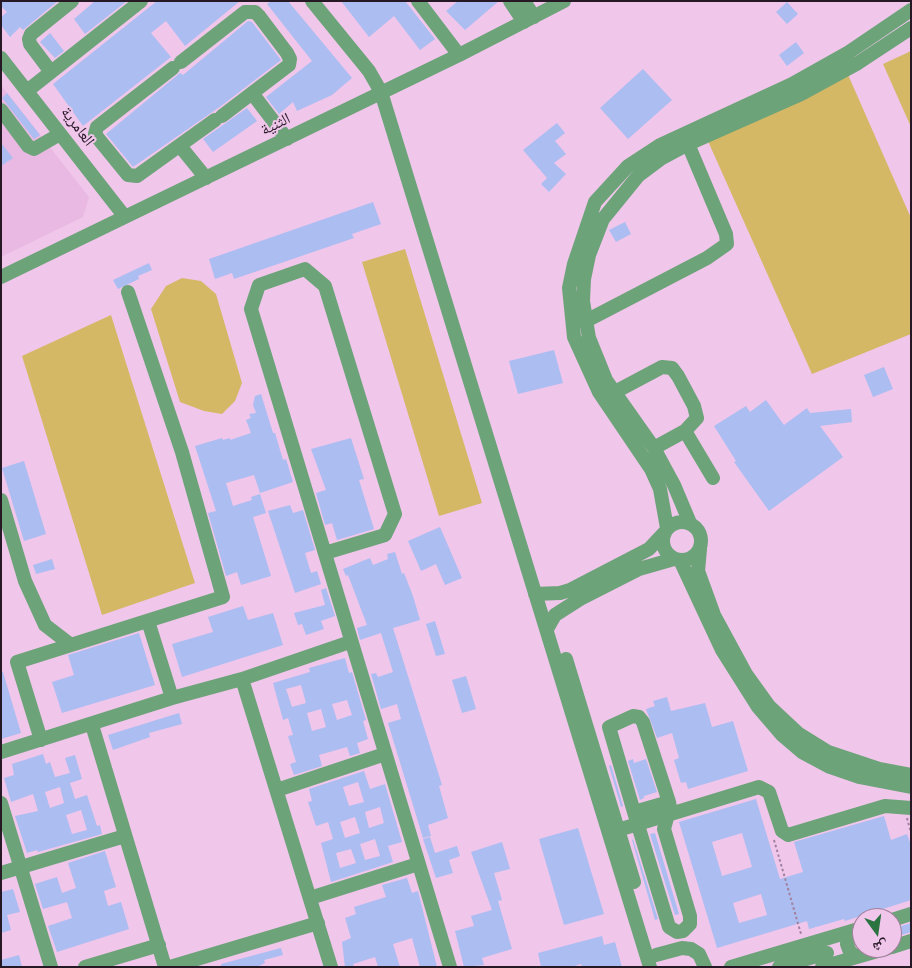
<!DOCTYPE html>
<html>
<head>
<meta charset="utf-8">
<style>
	body { margin:0 }
	#map { position:relative; width:912px; height:968px; overflow:hidden; background:#f0c6eb; font-family:"Roboto Condensed","Noto Naskh Arabic",sans-serif }
	canvas { display:block }
	.frame { position:absolute; inset:0; border:2px solid #271826; pointer-events:none }
	.north { position:absolute; left:852px; top:908px; width:50px; height:50px; box-sizing:border-box; background:#f0c6eb; border:1px solid #a0809c; border-radius:50%; rotate:166deg; font-size:14px; font-weight:700; line-height:20px; text-align:center; color:#271826 }
	.north::after { content:''; display:block; margin:auto; width:18px; height:22px; background:#2b7441; clip-path:polygon(50% 0,100% 100%,50% 72%,0 100%) }
</style>
</head>
<body>
<div id="map">
<canvas width="912" height="968"></canvas>
<div class="frame"></div>
<div class="north">ش</div>
</div>
<script>
const ctx = document.querySelector('canvas').getContext('2d');
ctx.lineJoin = 'round';
function fillPath(path, color) { ctx.fillStyle = color; ctx.fill(path, 'evenodd'); }
const shape = rows => new Path2D(rows.map(r => 'M' + r).join(''));
function trace(path, color, width, dash) { ctx.strokeStyle = color; ctx.lineWidth = width; ctx.lineCap = dash ? 'butt' : 'round'; ctx.setLineDash(dash || []); ctx.stroke(path); }
function drawText(font, color, halo, rows, align = 'center') {
  ctx.font = font + ' "Roboto Condensed","Noto Naskh Arabic",sans-serif'; ctx.lineWidth = 4; ctx.setLineDash([]); ctx.textBaseline = 'middle'; ctx.strokeStyle = halo; ctx.fillStyle = color; for (const [text, x, y, turn = 0] of rows) {
    ctx.save(); ctx.translate(x, y); ctx.rotate((+turn || 0) * Math.PI / 180); ctx.textAlign = isNaN(turn) ? turn : align; if (halo) ctx.strokeText(text, 0, 0); ctx.fillText(text, 0, 0); ctx.restore();
  }
}
fillPath(shape([
	[1,85,89,197,83,217,1,257]
]), '#e9b9e3');
fillPath(shape([
	[911,51,911,127,883,64],
	[842,61,911,218,911,334,812,374,699,121],
	[405,249,482,503,439,516,362,262],
	[182,278,201,281,216,294,242,383,235,401,222,414,204,411,180,402,151,309,166,286],
	[111,315,195,583,102,615,22,356]
]), '#d5b866');
fillPath(shape([
	[1,1,58,1,23,30,20,27,10,37,1,25,1,17,7,12,1,6],
	[95,1,127,1,85,34,74,19],
	[157,1,240,1,185,46,166,21,151,33,171,57,83,126,53,84],
	[271,1,288,1,352,78,332,95,297,111,293,102,279,114,266,97,312,61,267,4],
	[341,1,405,1,435,39,420,50,394,16,369,37],
	[458,1,499,1,465,30,446,11],
	[787,2,798,14,787,24,776,12],
	[248,21,252,22,281,60,221,106,133,167,106,134,180,73,183,75],
	[50,33,64,51,55,58,40,42],
	[796,42,804,53,787,66,779,55],
	[643,69,672,100,628,139,600,108],
	[7,93,40,135,34,139,2,98],
	[247,108,257,121,213,152,203,139],
	[557,123,565,133,555,141,566,154,554,163,566,174,549,192,541,184,547,178,523,150],
	[1,143,13,158,1,166],
	[373,202,381,224,352,234,354,238,234,279,232,273,215,279,209,259],
	[625,222,631,234,616,242,609,230],
	[149,263,152,270,138,276,139,279,118,289,113,280],
	[554,350,563,383,518,394,509,361],
	[884,367,893,389,873,397,864,375],
	[261,394,273,433,275,433,283,460,286,459,293,482,260,493,254,475,226,483,233,506,252,500,251,497,260,494,266,513,253,517,271,576,241,585,237,572,226,576,208,513,216,511,195,446,222,438,223,440,230,438,230,440,251,433,246,420,251,418,249,414,256,413,253,405,255,396],
	[766,400,784,425,807,408,810,413,851,409,852,422,820,426,843,457,769,511,734,462,736,461,714,426,746,406,750,412],
	[351,438,364,479,359,480,374,529,337,540,332,523,325,525,316,493,326,490,311,449],
	[24,461,46,534,24,541,2,468],
	[290,505,293,513,303,510,315,550,305,553,311,573,317,571,321,584,295,593,268,511],
	[440,527,462,578,445,585,436,564,421,571,408,541],
	[395,552,402,574,404,573,413,596,420,620,393,628,442,785,439,786,448,818,428,825,431,836,423,838,388,723,401,719,397,704,381,709,371,674,376,673,378,677,393,672,381,633,360,640,357,628,367,625,348,575,346,576,343,569,370,558,373,565,388,559,387,554],
	[52,559,55,569,36,574,33,565],
	[326,588,335,616,321,621,324,629,306,635,302,624,298,625,294,613,325,605,321,590],
	[243,606,248,620,273,613,283,645,182,677,172,644,213,632,208,617],
	[435,621,445,654,436,656,426,624],
	[139,633,155,685,62,713,52,682,74,675,68,655],
	[345,658,349,673,352,672,366,720,363,721,368,739,357,743,360,753,350,756,347,747,319,755,322,766,294,775,290,764,296,762,288,736,293,735,288,718,283,720,273,683,310,672,309,668],
	[301,685,306,703,292,707,286,689],
	[347,700,352,715,337,720,332,704],
	[321,709,326,727,312,731,307,713],
	[1,672,3,672,21,733,1,739],
	[466,676,476,709,462,713,452,680],
	[667,697,671,711,705,703,712,727,733,721,748,771,688,789,686,782,681,783,674,760,679,758,672,733,657,738,646,709,655,706,653,701],
	[179,713,182,724,149,733,150,737,113,750,108,735],
	[43,754,46,764,50,762,55,777,70,773,65,758,75,755,82,779,70,783,75,799,87,795,97,826,100,825,102,834,38,852,37,850,27,853,15,816,38,811,33,794,11,802,4,778,14,775,12,764],
	[60,787,64,803,50,808,45,792],
	[81,810,87,830,72,834,66,815],
	[633,759,634,763,646,759,657,792,644,796,644,798,640,800,628,761],
	[611,765,623,806,621,807,609,766],
	[364,771,370,789,385,784,402,842,388,846,393,862,331,882,321,843,333,839,328,822,316,826,308,802,312,801,309,789],
	[358,782,364,802,349,806,343,787],
	[380,807,384,823,369,828,365,812],
	[355,817,360,833,345,838,340,822],
	[375,839,380,856,365,860,360,844],
	[351,849,356,863,340,868,336,853],
	[756,799,780,879,803,872,794,842,884,816,891,840,907,834,911,845,911,900,845,921,844,919,809,929,807,921,717,948,679,822],
	[742,833,752,867,722,876,712,842],
	[761,894,767,915,739,923,733,903],
	[578,828,604,914,564,925,539,839],
	[655,833,679,914,675,915,650,834],
	[430,837,435,853,457,846,460,856,449,860,453,873,436,878,423,839],
	[633,839,658,919,655,920,632,840],
	[502,842,510,869,494,873,502,900,498,901,512,949,482,958,484,965,464,967,455,931,474,926,471,916,492,910,471,852],
	[105,851,116,887,104,891,108,906,121,902,129,929,57,952,48,926,72,918,67,902,43,909,35,884,57,877,62,893,76,888,68,863],
	[407,878,412,893,418,891,437,967,420,967,412,938,393,944,400,967,378,967,375,957,353,964,354,967,345,967,342,942,351,938,345,918,356,914,354,907,386,897,382,885],
	[13,889,20,912,7,915,11,930,1,933,1,892],
	[911,923,911,932,892,938,892,929],
	[602,936,604,945,615,942,622,967,582,967,581,964,571,967,541,967,538,953],
	[281,948,283,955,264,960,265,963,257,967,221,967,221,964],
	[19,955,22,967,1,967,1,960]
]), '#abbdf1');
trace(shape([
	[907,818,911,833],
	[774,840,801,934]
]), '#a2829e', 2, [2.5, 2.5]);
trace(shape([
	[312,1,369,71,381,92,650,967],
	[418,1,459,55],
	[510,1,524,22],
	[524,1,534,17],
	[1,58,125,217],
	[181,62,245,12,255,12,259,16,287,53,290,59,289,65,222,116],
	[173,68,97,127,95,134,97,137,128,175,137,176,215,120],
	[51,72,30,44,29,39,31,34,72,1],
	[27,91,141,1],
	[252,93,287,139],
	[1,110,28,146,34,149,60,134],
	[180,146,206,178],
	[1,277,459,55,564,1],
	[584,322,707,258,727,244,726,234,688,144],
	[615,392,662,367,672,368,678,376,694,406,697,418,685,431,654,448],
	[685,431,713,478],
	[1,500,25,581,45,625,71,645],
	'663 541a19 19 0 1 1 38 0a19 19 0 1 1-38 0Z',
	[690,523,674,485,654,448,606,380,589,338,583,301,584,279,589,255,603,219,638,176,662,158,688,144,801,94,858,63,911,28],
	[667,528,660,489,651,469,599,392,574,337,569,288,574,264,595,202,628,166,660,145,792,84,849,52,911,10],
	[700,549,698,571,714,615,746,674,769,706,799,734,828,752,879,769,911,775],
	[325,553,385,535,395,514,325,286,305,269,259,285,251,309,450,967],
	[680,560,722,650,758,707,782,735,802,752,830,767,859,777,911,787],
	[535,594,560,593,570,590,649,549,664,533],
	[148,621,172,698],
	[547,629,555,615,580,599,639,569,674,559],
	[566,659,634,882],
	[242,679,331,967],
	[92,725,165,967],
	[41,740,17,662,223,597,182,452,128,292],
	[1,752,172,698,242,679,350,642],
	[277,790,385,754],
	[1,803,51,967],
	[634,812,669,927,677,932,683,931,690,924,690,916,664,829,670,807,669,802,643,722,639,717,633,716,609,727,634,812,669,802],
	[618,830,759,787,769,792,782,831,788,835,885,806,911,808],
	[1,873,125,836],
	[310,898,418,864],
	[892,920,911,914],
	[857,930,850,936,847,944,850,952,857,957],
	[892,947,911,941],
	[656,955,682,948,691,949,699,954,705,967],
	[85,967,159,945],
	[170,967,318,923],
	[731,967,862,928],
	[779,967,827,953],
	[822,967,888,948]
]), '#6ca378', 14);
drawText('16px', '#271826', '#f0c6eb', [
	["الثنية",276,125,-26],
	["العامرية",77,127,53]
]);
</script>
</body>
</html>
